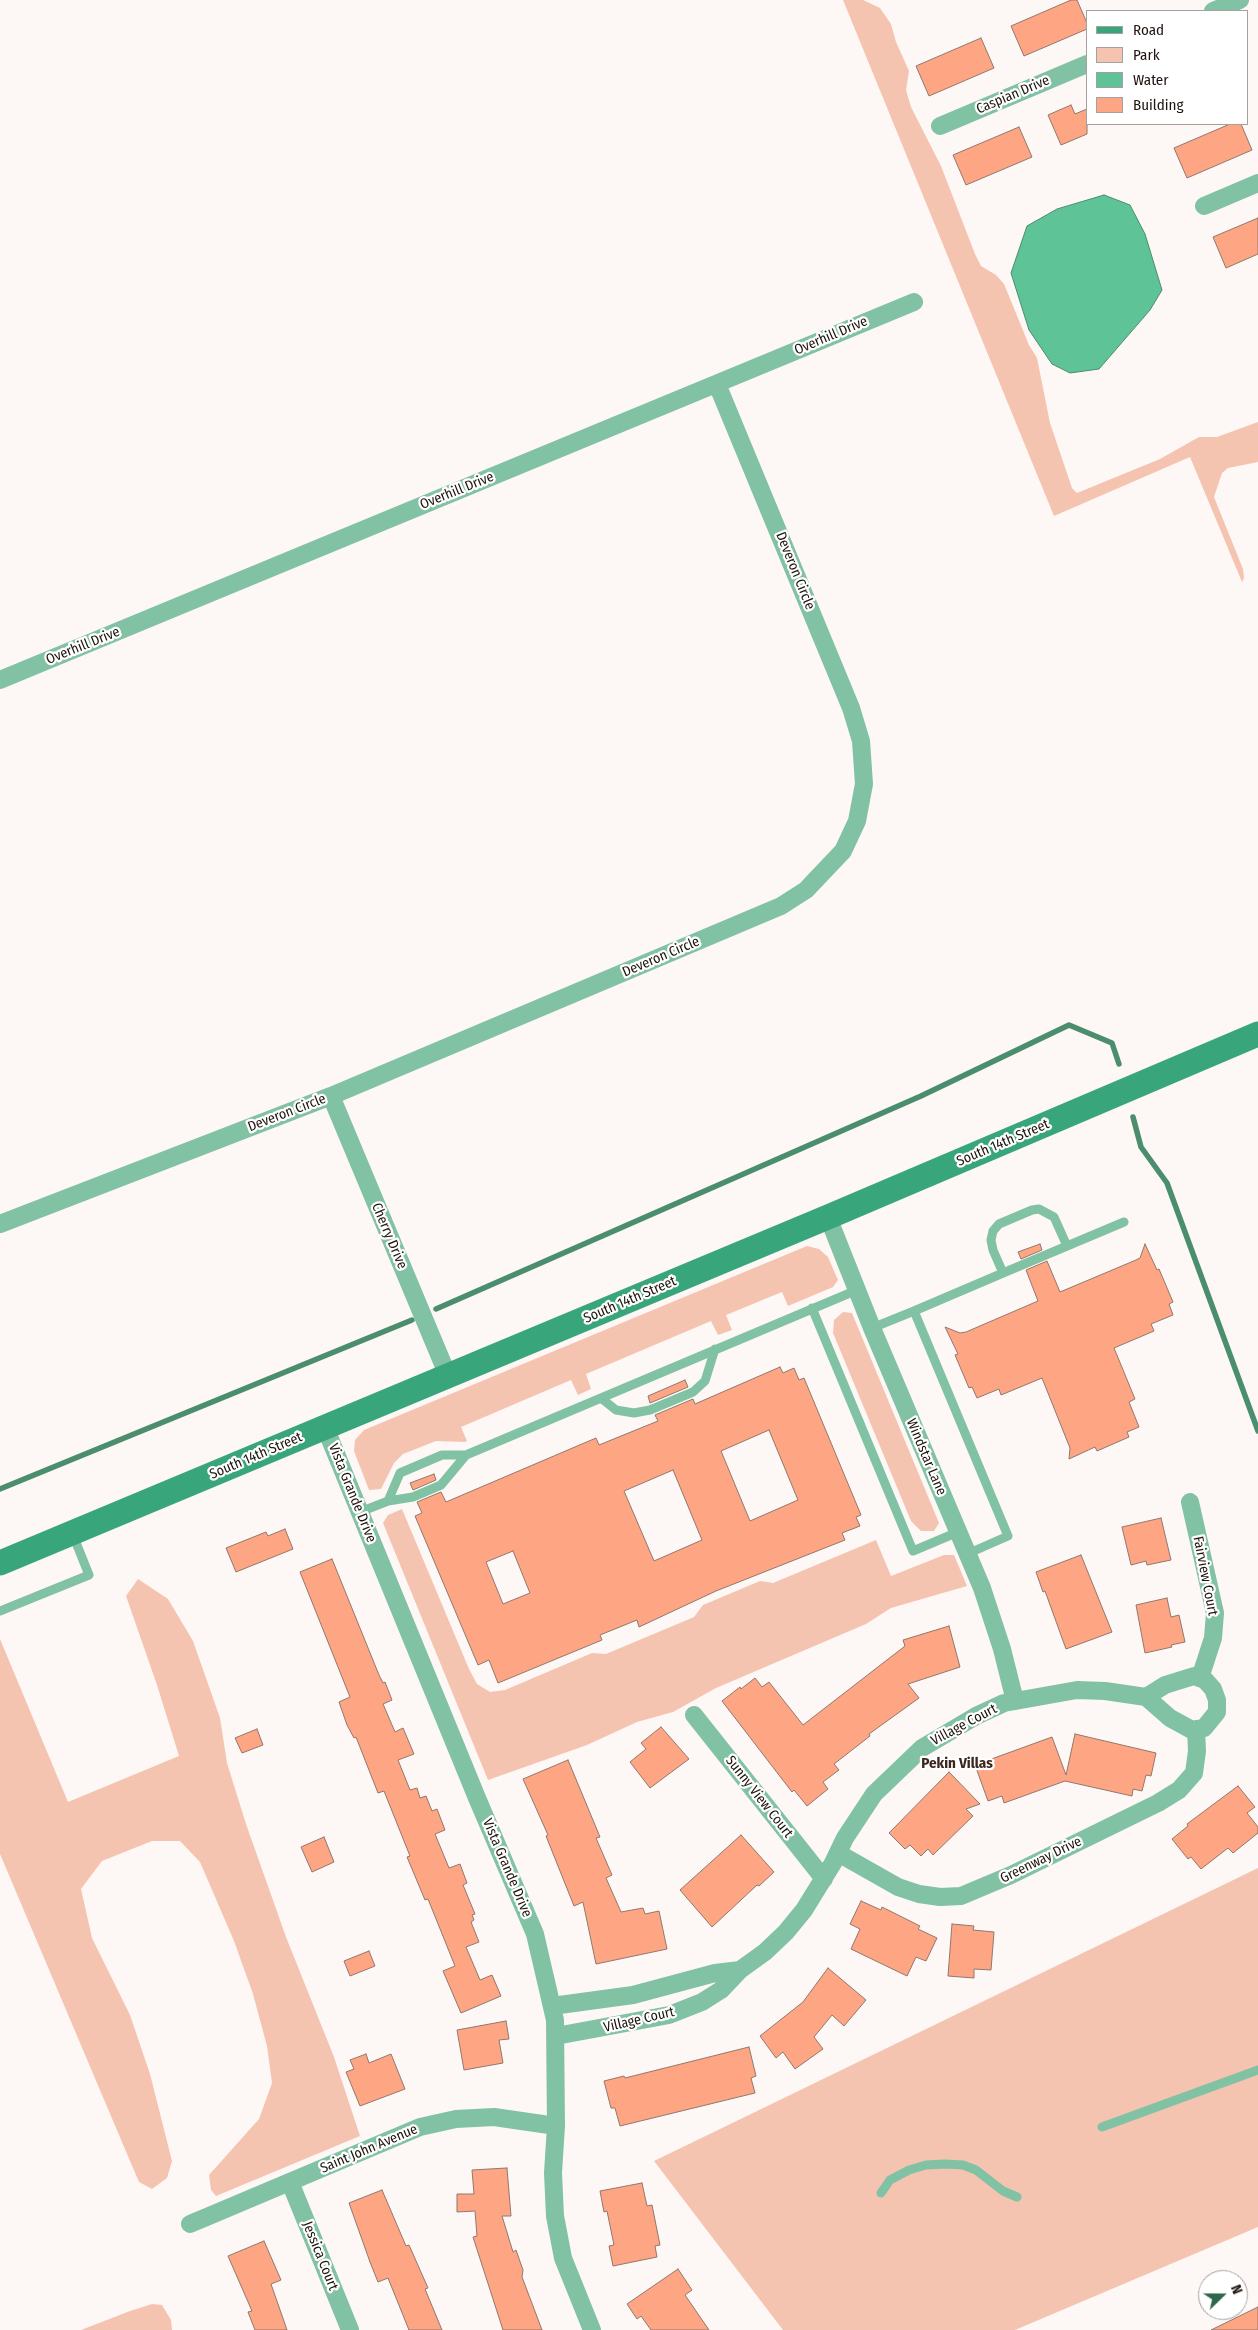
<!DOCTYPE html>
<html>
<head>
<meta charset="utf-8">
<style>
	body { margin:0 }
	#map { position:relative; width:1258px; height:2330px; overflow:hidden; background:#fdf7f5; font-family:"Fira Sans Condensed",sans-serif }
	canvas { display:block }
	.legend { position:absolute; left:1086px; top:10px; width:162px; height:115px; box-sizing:border-box; background:#fff; border:1px solid #a5a19f; margin:0; padding:6px 9px; list-style:none; font-size:15px; color:#1e1410 }
	.legend li { display:flex; align-items:center; gap:10px; height:25px }
	.legend b { width:25px; border:1px solid #a5a19f }
	.north { position:absolute; left:1198px; top:2270px; width:50px; height:50px; box-sizing:border-box; background:#fff; border:1px solid #a5a19f; border-radius:50%; rotate:68deg; font-size:14px; font-weight:700; line-height:20px; text-align:center; color:#1e1410 }
	.north::after { content:''; display:block; margin:auto; width:18px; height:22px; background:#2e664e; clip-path:polygon(50% 0,100% 100%,50% 72%,0 100%) }
</style>
</head>
<body>
<div id="map">
<canvas width="1258" height="2330"></canvas>
<ul class="legend">
<li><b style="height:6px;background:#38a67a"></b>Road</li>
<li><b style="height:14px;background:#f5c4b1"></b>Park</li>
<li><b style="height:14px;background:#5ec397"></b>Water</li>
<li><b style="height:14px;background:#fea683"></b>Building</li>
</ul>
<div class="north">N</div>
</div>
<script>
const ctx = document.querySelector('canvas').getContext('2d');
ctx.lineJoin = 'round';
function fillPath(path, color) { ctx.fillStyle = color; ctx.fill(path, 'evenodd'); }
const shape = rows => new Path2D(rows.map(r => 'M' + r).join(''));
function trace(path, color, width, dash) { ctx.strokeStyle = color; ctx.lineWidth = width; ctx.lineCap = dash ? 'butt' : 'round'; ctx.setLineDash(dash || []); ctx.stroke(path); }
function drawText(font, color, halo, rows, align = 'center') {
  ctx.font = font + ' "Fira Sans Condensed",sans-serif'; ctx.lineWidth = 4.5; ctx.setLineDash([]); ctx.textBaseline = 'middle'; ctx.strokeStyle = halo; ctx.fillStyle = color; for (const [text, x, y, turn = 0] of rows) {
    ctx.save(); ctx.translate(x, y); ctx.rotate((+turn || 0) * Math.PI / 180); ctx.textAlign = isNaN(turn) ? turn : align; if (halo) ctx.strokeText(text, 0, 0); ctx.fillText(text, 0, 0); ctx.restore();
  }
}
fillPath(shape([
	[843,0,863,0,880,8,891,24,896,42,909,71,906,90,911,107,941,166,975,254,981,266,996,275,1004,284,1029,345,1037,358,1050,423,1072,488,1077,493,1160,459,1199,437,1217,437,1258,422,1258,462,1228,468,1222,473,1214,497,1243,569,1244,578,1242,582,1190,457,1054,516],
	[807,1246,819,1249,828,1257,838,1280,833,1287,788,1306,782,1292,726,1315,732,1330,718,1335,711,1321,586,1374,591,1389,578,1395,571,1380,461,1427,467,1441,465,1442,436,1441,403,1454,394,1463,381,1489,369,1490,354,1451,355,1440,364,1430],
	[843,1312,852,1313,939,1523,934,1531,921,1531,911,1521,833,1333,834,1320],
	[402,1509,469,1669,477,1684,490,1692,505,1690,592,1653,606,1654,694,1617,703,1605,760,1581,773,1583,876,1540,891,1576,944,1555,954,1555,967,1586,891,1608,866,1624,716,1688,673,1712,637,1722,587,1745,488,1780,383,1523,388,1515],
	[138,1579,168,1599,193,1641,220,1718,227,1763,246,1824,286,1937,334,2057,360,2136,216,2196,211,2190,209,2175,259,2119,272,2083,267,2046,253,1994,234,1941,200,1862,180,1841,152,1841,102,1861,81,1889,92,1938,130,2015,150,2074,172,2161,167,2178,152,2189,139,2182,133,2168,0,1854,0,1639,68,1802,179,1756,157,1685,126,1596],
	[1258,1868,1258,2227,1015,2330,783,2330,654,2161],
	[152,2304,162,2305,171,2320,172,2330,81,2330,130,2311]
]), '#f5c4b1');
const water = shape([
	[1104,195,1130,205,1145,234,1162,290,1150,310,1099,369,1070,373,1052,364,1029,330,1011,273,1027,226,1057,209,1104,195]
]);
fillPath(water, '#5ec397');
trace(water, '#4b8e6e', 1);
trace(shape([
	[1133,1117,1141,1147,1167,1183,1258,1431],
	[436,1309,921,1096,1069,1025,1112,1043,1119,1064],
	[0,1489,412,1320]
]), '#4b8e6e', 5.5);
const building = shape([
	[1071,0,1077,0,1087,23,1087,29,1024,56,1011,26,1071,0],
	[981,38,994,68,929,96,916,66,981,38],
	[1071,105,1075,114,1087,109,1087,134,1061,145,1048,115,1071,105],
	[1230,124,1241,124,1252,150,1187,178,1174,148,1230,124],
	[1019,127,1032,157,966,185,953,155,1019,127],
	[1258,218,1258,254,1226,268,1213,237,1258,218],
	[1040,1244,1042,1250,1021,1259,1018,1252,1040,1244],
	[1145,1244,1157,1270,1159,1269,1173,1302,1169,1304,1173,1315,1151,1324,1154,1331,1114,1348,1135,1399,1129,1402,1139,1427,1127,1432,1129,1437,1097,1451,1095,1447,1069,1459,1070,1448,1042,1378,1001,1395,999,1389,977,1398,972,1387,969,1388,955,1355,958,1354,945,1327,960,1333,966,1332,1038,1301,1026,1270,1047,1261,1060,1292,1136,1260,1140,1258,1145,1244],
	[780,1367,783,1373,794,1368,799,1380,804,1378,861,1515,856,1517,860,1526,842,1533,845,1540,716,1591,639,1627,637,1620,600,1635,602,1640,498,1683,489,1660,478,1665,415,1516,422,1513,417,1502,441,1492,446,1502,596,1438,599,1445,658,1421,655,1415,693,1399,695,1404,780,1367],
	[769,1430,798,1500,750,1521,721,1451,769,1430],
	[673,1470,702,1540,654,1561,624,1491,673,1470],
	[513,1551,530,1593,503,1604,486,1562,513,1551],
	[685,1380,688,1387,650,1403,648,1396,685,1380],
	[434,1474,436,1480,413,1490,410,1483,434,1474],
	[1161,1518,1171,1560,1147,1565,1146,1561,1131,1565,1122,1527,1161,1518],
	[285,1529,293,1549,236,1572,226,1548,266,1532,268,1536,285,1529],
	[1081,1555,1112,1632,1066,1649,1045,1591,1043,1592,1036,1572,1081,1555],
	[332,1559,379,1675,383,1683,385,1682,392,1700,383,1704,395,1732,403,1728,414,1754,398,1760,410,1790,417,1788,420,1798,426,1796,432,1811,437,1809,445,1830,435,1834,449,1868,460,1864,467,1883,463,1885,475,1914,472,1915,474,1920,471,1922,479,1942,466,1947,480,1980,492,1975,501,1996,461,2013,443,1971,455,1966,428,1899,425,1900,407,1857,410,1856,384,1791,378,1793,356,1737,354,1738,347,1725,339,1702,350,1697,300,1572,332,1559],
	[1167,1598,1171,1617,1179,1615,1185,1642,1171,1645,1172,1647,1145,1653,1136,1605,1167,1598],
	[949,1626,960,1667,908,1684,919,1698,869,1734,870,1736,834,1764,839,1770,823,1782,828,1789,807,1806,794,1790,792,1792,722,1701,740,1687,741,1689,755,1678,762,1687,769,1682,803,1725,905,1646,903,1640,949,1626],
	[661,1727,689,1759,650,1788,630,1762,646,1749,641,1743,661,1727],
	[257,1729,263,1745,242,1753,235,1738,257,1729],
	[1075,1734,1156,1753,1151,1776,1146,1775,1142,1791,1133,1789,1132,1796,1065,1781,1004,1803,1002,1796,988,1801,975,1765,1052,1737,1066,1775,1075,1734],
	[568,1760,600,1837,596,1838,612,1875,606,1878,621,1912,643,1908,645,1914,659,1911,667,1949,596,1964,583,1902,574,1906,546,1836,548,1835,523,1779,568,1760],
	[949,1772,980,1804,966,1809,973,1816,933,1855,928,1849,921,1856,910,1845,905,1849,889,1833,949,1772],
	[1238,1786,1255,1807,1247,1813,1258,1827,1258,1833,1233,1853,1228,1848,1201,1869,1191,1857,1188,1859,1172,1839,1188,1826,1187,1824,1238,1786],
	[741,1835,774,1872,759,1886,757,1885,712,1927,680,1890,741,1835],
	[324,1837,334,1862,312,1872,301,1847,324,1837],
	[861,1901,881,1910,882,1907,920,1926,918,1929,937,1938,926,1961,916,1957,907,1976,851,1949,860,1929,850,1924,861,1901],
	[952,1924,974,1926,973,1930,994,1932,991,1970,974,1969,974,1978,948,1976,952,1924],
	[369,1951,375,1966,350,1976,344,1961,369,1951],
	[828,1968,866,2000,844,2026,832,2015,814,2037,823,2049,795,2069,783,2052,776,2058,760,2036,803,2002,828,1968],
	[506,2021,509,2039,499,2040,503,2063,464,2070,457,2030,506,2021],
	[749,2047,756,2076,751,2078,755,2093,620,2126,615,2108,611,2108,604,2081,624,2076,625,2078,749,2047],
	[366,2054,369,2063,391,2054,405,2089,360,2106,346,2072,354,2069,350,2060,366,2054],
	[507,2168,511,2216,502,2216,513,2252,516,2250,523,2270,522,2277,542,2330,503,2330,473,2237,477,2236,475,2211,457,2212,457,2194,474,2194,472,2170,507,2168],
	[642,2183,647,2206,652,2205,660,2245,655,2246,657,2257,613,2266,609,2246,614,2245,607,2211,604,2212,600,2191,642,2183],
	[382,2190,406,2246,409,2245,428,2288,425,2289,442,2330,409,2330,388,2278,378,2282,370,2262,349,2203,382,2190],
	[264,2241,281,2280,271,2284,287,2330,255,2330,248,2312,252,2311,228,2256,264,2241],
	[678,2269,692,2290,685,2295,709,2330,651,2330,641,2316,637,2319,627,2304,678,2269],
	[1258,2307,1258,2330,1211,2330,1258,2307]
]);
fillPath(building, '#fea683');
trace(building, '#91776d', 1);
trace(shape([
	[1003,1273,1067,1246],
	[812,1308,913,1551,958,1532],
	[914,1311,1003,1273,993,1250,991,1240,993,1231,999,1224,1032,1210,1039,1209,1054,1217,1067,1246,1124,1222],
	[872,1328,914,1311,1008,1536,967,1554],
	[601,1398,616,1410,634,1413,650,1410,693,1392,705,1381,715,1349],
	[388,1501,413,1497,441,1485,466,1455],
	[360,1512,388,1501,400,1473,442,1455,466,1455,857,1290],
	[0,1611,89,1575,73,1535],
	[1102,2127,1258,2070],
	[881,2193,890,2180,909,2170,926,2165,945,2164,963,2165,976,2170,1003,2191,1017,2197]
]), '#82c2a4', 9);
trace(shape([
	[1213,11,1240,0],
	[940,126,1087,64],
	[1204,206,1258,183],
	[0,680,914,302],
	[331,1096,448,1376],
	[828,1217,872,1328,982,1588,1002,1649,1015,1701],
	[0,1224,331,1096,781,906,806,890,843,851,857,821,864,784,861,741,851,708,717,384],
	[325,1427,477,1798,535,1934,555,2020,556,2126,553,2173,555,2216,563,2258,592,2330],
	[1190,1502,1215,1613,1213,1638,1200,1678],
	[694,1715,824,1879],
	[838,1853,898,1887,919,1894,940,1897,961,1896,1011,1875,1158,1803,1179,1790,1194,1773,1197,1751,1196,1729],
	[552,2006,633,1995,715,1973,740,1970],
	[556,2036,669,2015,702,2002,721,1990,740,1970,765,1952,786,1932,804,1910,833,1863,845,1838,874,1794,922,1748,976,1716,1004,1703,1077,1690,1105,1691,1146,1697,1170,1718,1192,1730,1204,1728,1217,1712,1217,1700,1213,1689,1205,1680,1194,1676,1165,1685,1146,1697],
	[290,2182,350,2330],
	[190,2224,420,2127,456,2119,494,2117,556,2126]
]), '#82c2a4', 18);
trace(shape([
	[0,1563,828,1217,1258,1034]
]), '#38a67a', 25);
drawText('14px', '#1e1410', '#fff', [
	["Caspian Drive",1013,95,-23],
	["Overhill Drive",831,336,-23],
	["Overhill Drive",457,491,-22],
	["Deveron Circle",795,571,68],
	["Overhill Drive",83,646,-22],
	["Deveron Circle",661,957,-23],
	["Deveron Circle",287,1113,-21],
	["South 14th Street",1003,1143,-23],
	["Cherry Drive",389,1236,67],
	["South 14th Street",630,1300,-23],
	["South 14th Street",256,1456,-23],
	["Windstar Lane",926,1457,67],
	["Vista Grande Drive",352,1493,68],
	["Fairview Court",1205,1576,79],
	["Village Court",964,1725,-28],
	["Sunny View Court",759,1797,52],
	["Greenway Drive",1041,1860,-26],
	["Vista Grande Drive",507,1868,67],
	["Village Court",639,2020,-13],
	["Saint John Avenue",369,2149,-23],
	["Jessica Court",320,2256,68]
]);
drawText('bold 15px', '#3c271e', '#fff', [
	["Pekin Villas",957,1764]
]);
</script>
</body>
</html>
